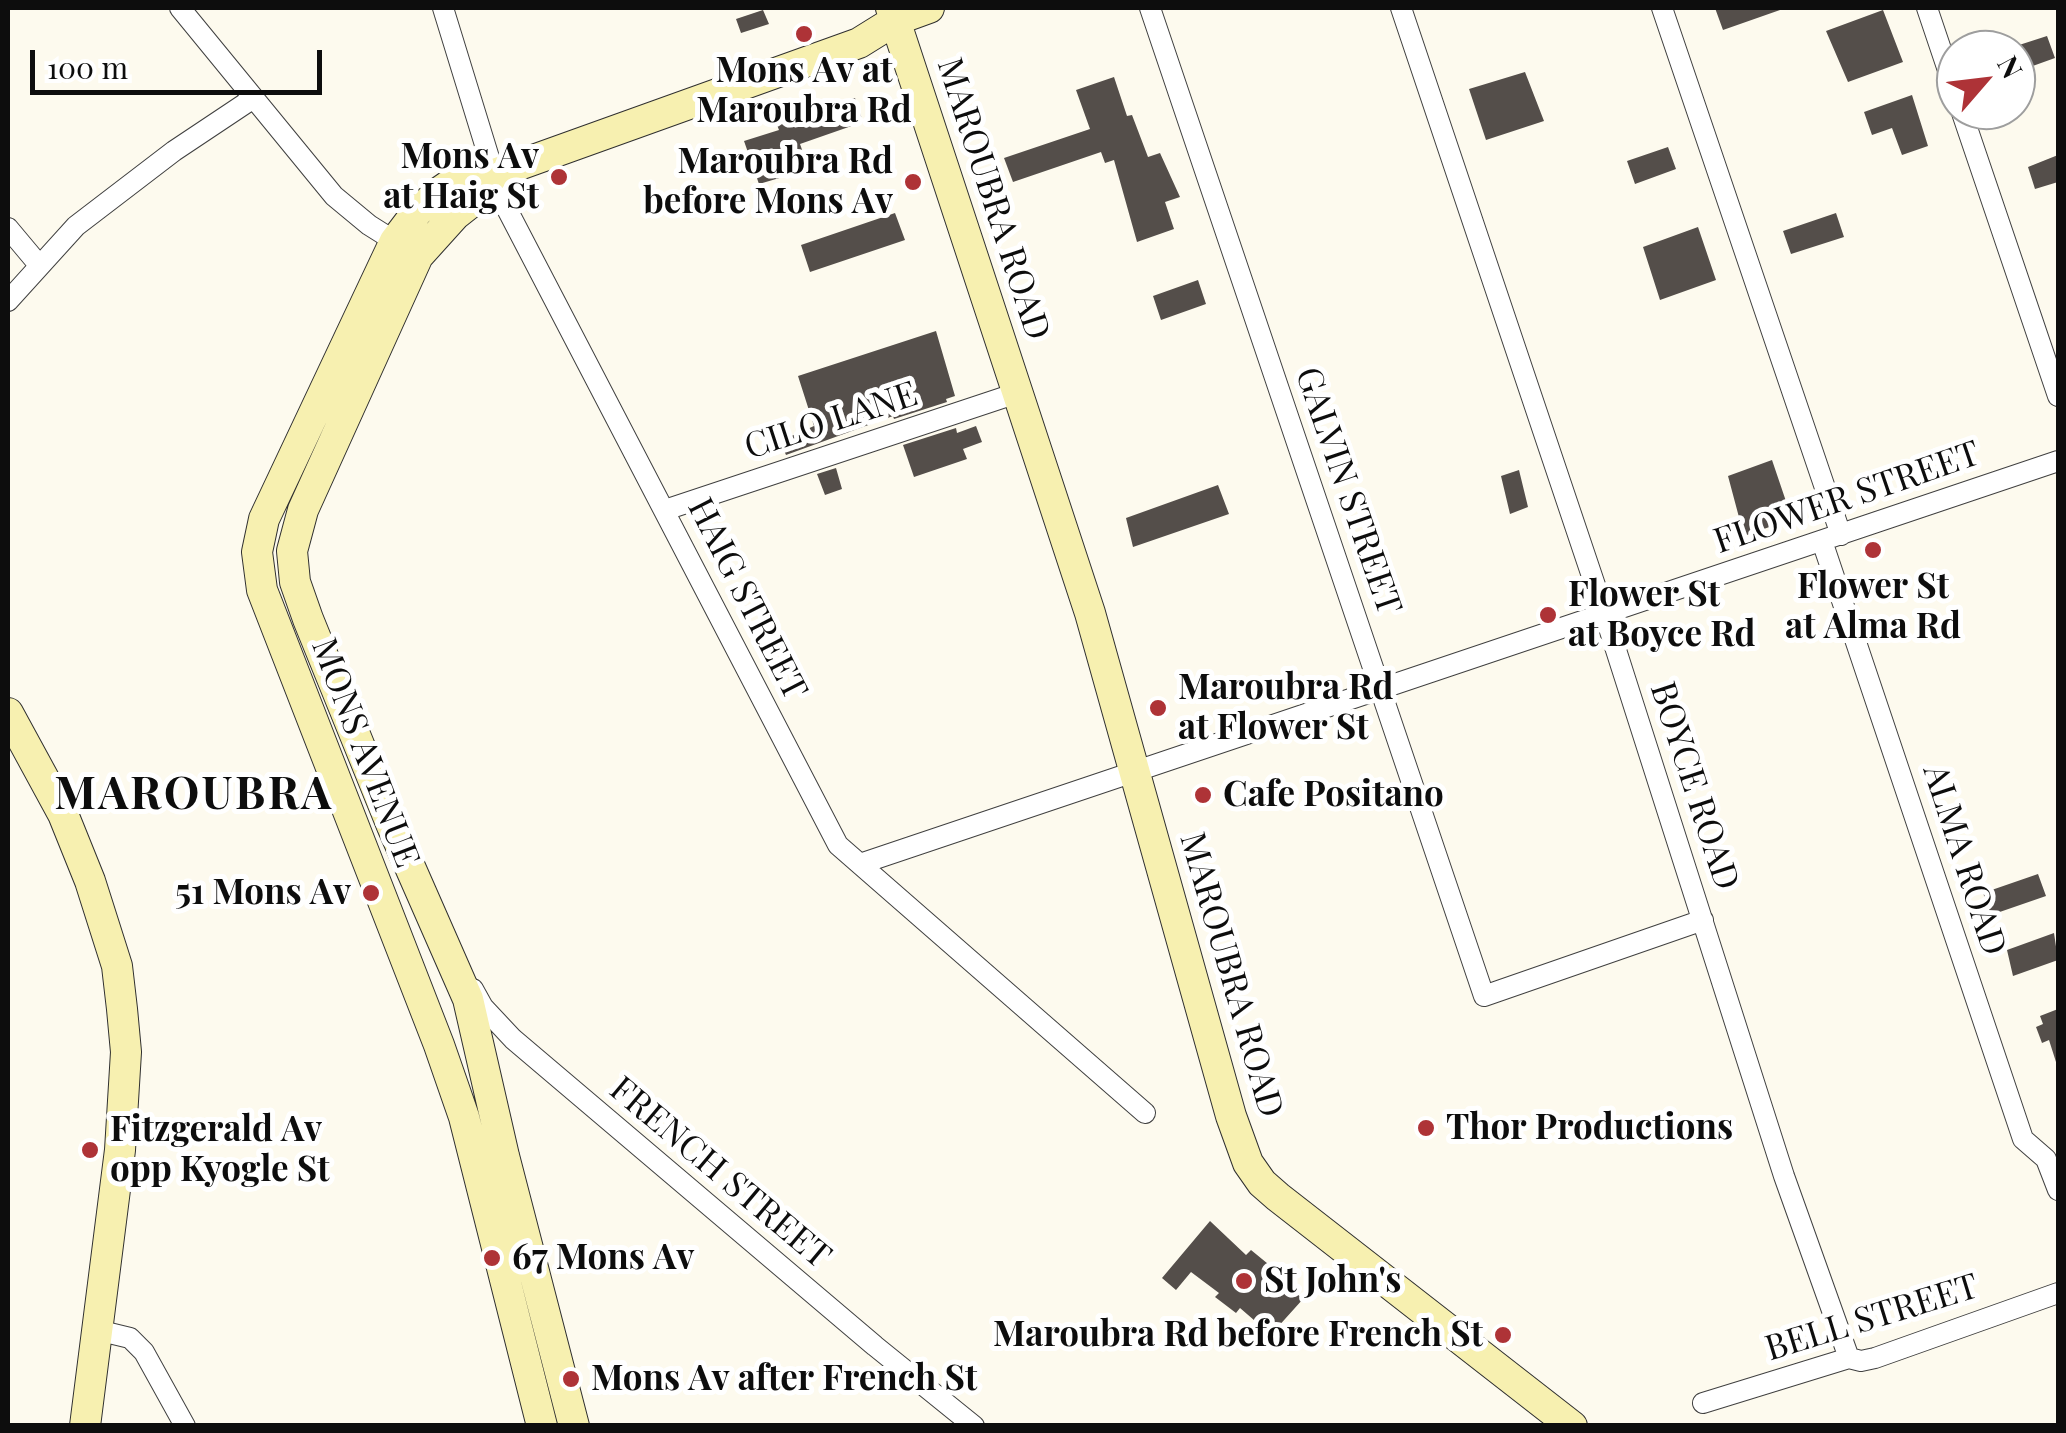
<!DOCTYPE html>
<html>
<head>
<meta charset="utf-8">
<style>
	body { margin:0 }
	#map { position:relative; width:2066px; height:1433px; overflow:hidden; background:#fdfaee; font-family:"Playfair Display",serif }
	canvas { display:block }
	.frame { position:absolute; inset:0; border:10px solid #0d0d0d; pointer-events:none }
	.north { position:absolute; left:1936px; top:30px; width:100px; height:100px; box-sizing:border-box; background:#fff; border:2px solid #9e9e9e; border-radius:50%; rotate:62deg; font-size:28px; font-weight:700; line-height:40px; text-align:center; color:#0d0d0d }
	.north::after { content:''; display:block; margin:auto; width:35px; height:45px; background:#ae3337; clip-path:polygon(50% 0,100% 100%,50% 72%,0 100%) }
	.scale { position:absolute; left:30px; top:50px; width:292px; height:45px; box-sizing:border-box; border:5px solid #0d0d0d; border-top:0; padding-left:12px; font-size:30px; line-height:35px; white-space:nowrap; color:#0d0d0d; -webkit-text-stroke:8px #fff; paint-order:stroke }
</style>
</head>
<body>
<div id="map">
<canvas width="2066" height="1433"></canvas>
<div class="frame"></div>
<div class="north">N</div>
<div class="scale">100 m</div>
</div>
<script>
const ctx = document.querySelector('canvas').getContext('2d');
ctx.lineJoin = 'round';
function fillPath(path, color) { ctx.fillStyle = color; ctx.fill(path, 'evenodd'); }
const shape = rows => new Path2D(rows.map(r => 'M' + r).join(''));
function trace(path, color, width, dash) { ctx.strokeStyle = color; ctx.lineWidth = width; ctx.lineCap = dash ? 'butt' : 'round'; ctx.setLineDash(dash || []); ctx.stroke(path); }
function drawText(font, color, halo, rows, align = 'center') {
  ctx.font = font + ' "Playfair Display",serif'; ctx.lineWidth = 10; ctx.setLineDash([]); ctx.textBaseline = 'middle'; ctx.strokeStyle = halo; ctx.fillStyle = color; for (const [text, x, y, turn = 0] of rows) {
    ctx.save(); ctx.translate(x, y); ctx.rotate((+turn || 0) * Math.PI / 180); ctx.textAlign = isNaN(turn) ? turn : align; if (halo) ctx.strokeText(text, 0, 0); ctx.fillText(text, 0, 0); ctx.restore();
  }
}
fillPath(shape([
	[1715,8,1780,8,1780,10,1723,30],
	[763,10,769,24,741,33,736,19],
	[1883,10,1903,62,1848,82,1826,31],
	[2047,36,2055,58,2016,72,2016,46],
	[1525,72,1544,121,1486,140,1469,89],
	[1114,77,1127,116,1132,115,1148,157,1160,153,1180,197,1165,202,1174,229,1137,242,1114,160,1105,163,1101,152,1013,182,1004,158,1090,129,1076,90],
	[1912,95,1928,146,1902,155,1892,128,1872,135,1864,112],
	[855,98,863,122,800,144,807,164,791,169,793,174,759,184,744,141,779,130,777,125],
	[1668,147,1676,169,1635,184,1627,161],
	[2058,155,2058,182,2035,189,2028,167],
	[895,213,905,240,810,272,801,245],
	[1836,213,1844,237,1791,254,1783,231],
	[1698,227,1716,280,1660,300,1643,247],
	[1198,280,1206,304,1161,320,1153,296],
	[936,331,955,396,946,399,947,402,894,419,893,416,786,455,780,441,814,426,798,376],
	[976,426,982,442,963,449,967,459,914,477,903,445,956,428,957,433],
	[1772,460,1792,519,1744,536,1728,476],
	[836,468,842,489,825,495,817,474],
	[1519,470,1528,507,1510,514,1501,476],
	[1218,485,1229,514,1133,547,1126,518],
	[2038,874,2046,896,1991,915,1983,893],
	[2054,933,2058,960,2013,976,2007,950],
	[2058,1009,2058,1061,2056,1062,2049,1040,2042,1043,2036,1027,2043,1024,2040,1016],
	[1210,1221,1246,1255,1251,1250,1273,1268,1270,1270,1303,1299,1276,1329,1267,1321,1262,1327,1240,1308,1236,1313,1215,1297,1219,1293,1191,1272,1176,1290,1162,1278]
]), '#544e4a');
const street = shape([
	[180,8,334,196,369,225,404,247],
	[443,8,494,174,508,211,838,845,1145,1113],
	[1150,8,1484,996,1703,920],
	[1401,8,1601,603,1784,1176,1849,1358],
	[1662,8,1841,535],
	[1927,8,1956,94],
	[1961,110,2058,396],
	[8,228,39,265],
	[8,301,76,226,174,151,252,99],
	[665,510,1017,393],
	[1822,541,2023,1139,2046,1159,2058,1190],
	[860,864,2058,461],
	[473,989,483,1007,513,1039,875,1346,974,1426],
	[97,1330,130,1338,144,1352,185,1426],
	[1703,1403,1849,1358,1861,1361,1875,1358,2058,1293]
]);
const secondary = shape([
	[891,8,1090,613,1231,1116,1248,1163,1262,1183,1278,1197,1572,1426],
	[494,174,474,200,455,215,418,256,303,510,292,551,295,582,308,619,392,826,468,999,504,1156,574,1426],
	[8,713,63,814,90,881,117,966,122,1009,126,1052,120,1150,85,1426],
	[542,1426,464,1117,439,1045,262,590,257,552,264,519,395,241,417,212,438,193,461,177,494,174,859,43,896,20,929,8]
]);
trace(street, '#404040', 22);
trace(secondary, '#2f2f2f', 32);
trace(street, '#fff', 20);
trace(secondary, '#f7f0b0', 30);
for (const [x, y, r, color] of [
	[804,34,10,"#ae3337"],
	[559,177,10,"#ae3337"],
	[913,182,10,"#ae3337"],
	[1873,550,10,"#ae3337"],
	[1548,615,10,"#ae3337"],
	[1158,708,10,"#ae3337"],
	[1203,795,10,"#ae3337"],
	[371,893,10,"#ae3337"],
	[1426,1128,10,"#ae3337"],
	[90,1150,10,"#ae3337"],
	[492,1258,10,"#ae3337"],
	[1244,1281,10,"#ae3337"],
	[1503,1335,10,"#ae3337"],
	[571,1379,10,"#ae3337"]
]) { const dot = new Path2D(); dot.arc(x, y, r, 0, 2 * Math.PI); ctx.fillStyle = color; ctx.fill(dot); trace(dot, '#fff', 4); }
drawText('bold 35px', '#0d0d0d', '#fff', [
	["Mons Av at",804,71,"center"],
	["Maroubra Rd",804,111,"center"],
	["Mons Av",539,157,"right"],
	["at Haig St",539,197,"right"],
	["Maroubra Rd",893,162,"right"],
	["before Mons Av",893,202,"right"],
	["Flower St",1873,587,"center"],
	["at Alma Rd",1873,627,"center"],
	["Flower St",1568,595],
	["at Boyce Rd",1568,635],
	["Maroubra Rd",1178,688],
	["at Flower St",1178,728],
	["Cafe Positano",1223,795],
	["51 Mons Av",351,893,"right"],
	["Thor Productions",1446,1128],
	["Fitzgerald Av",110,1130],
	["opp Kyogle St",110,1170],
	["67 Mons Av",512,1258],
	["St John's",1264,1281],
	["Maroubra Rd before French St",1483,1335,"right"],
	["Mons Av after French St",591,1379]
], 'left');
drawText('35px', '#0d0d0d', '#fff', [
	["MAROUBRA ROAD",993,199,72],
	["CILO LANE",831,421,-18],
	["GALVIN STREET",1348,491,71],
	["FLOWER STREET",1847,498,-19],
	["HAIG STREET",747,599,63],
	["MONS AVENUE",365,753,69],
	["BOYCE ROAD",1694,786,72],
	["ALMA ROAD",1964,860,72],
	["MAROUBRA ROAD",1231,975,74],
	["FRENCH STREET",720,1173,40],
	["BELL STREET",1872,1318,-17]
]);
ctx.letterSpacing = '2.5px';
drawText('bold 45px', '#0d0d0d', '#fff', [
	["MAROUBRA",194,795]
]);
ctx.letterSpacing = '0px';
</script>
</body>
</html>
